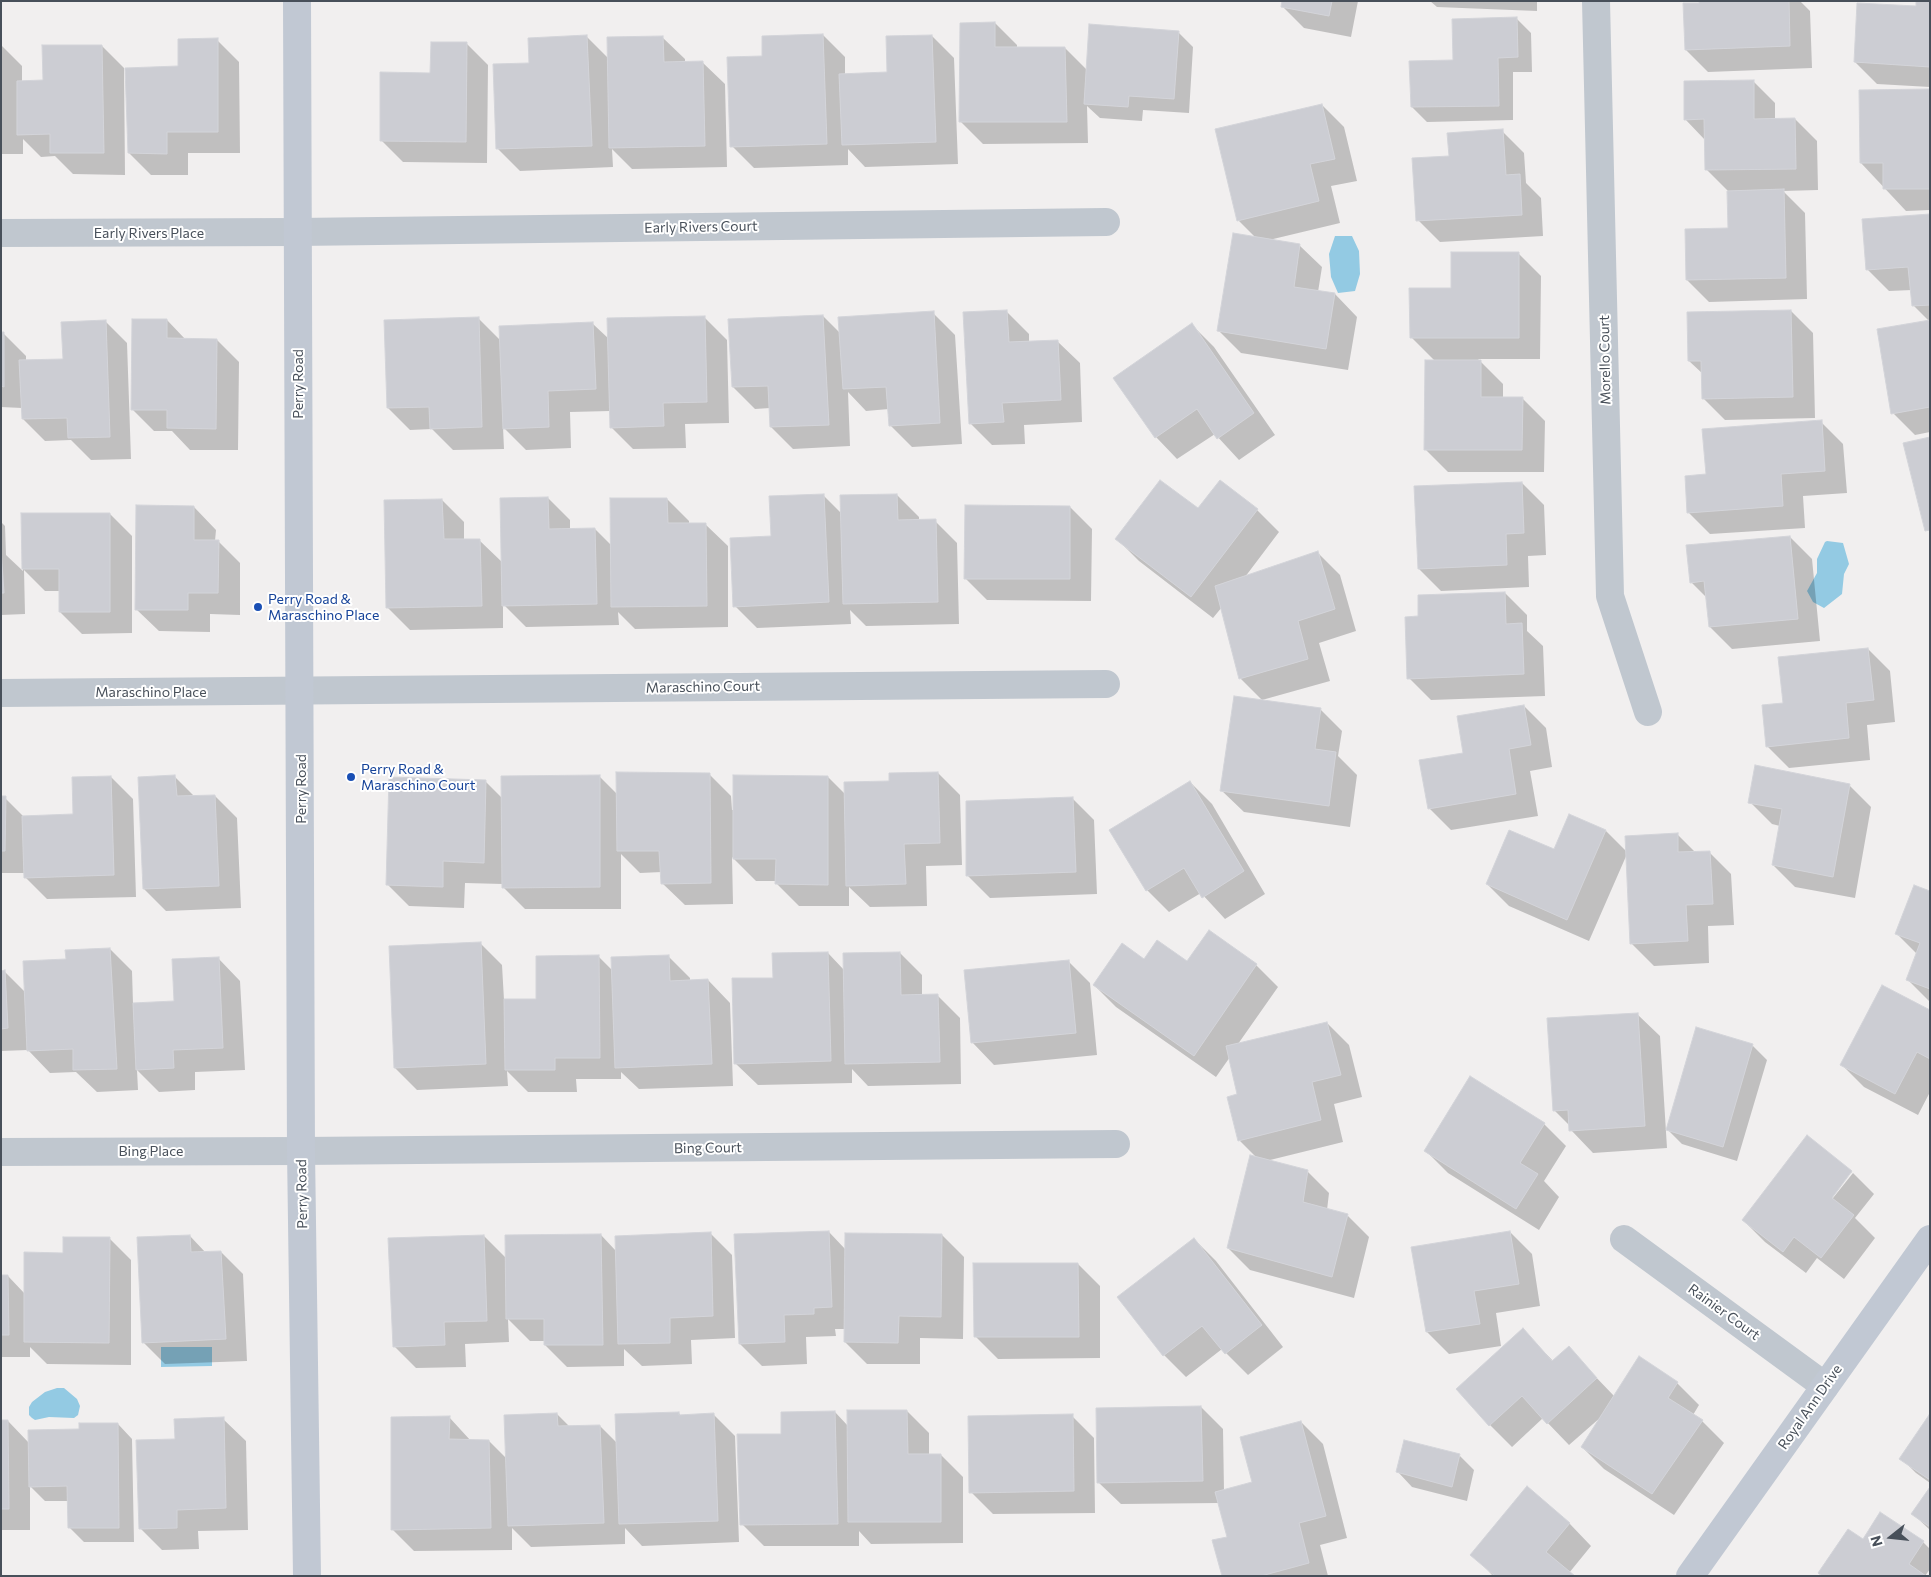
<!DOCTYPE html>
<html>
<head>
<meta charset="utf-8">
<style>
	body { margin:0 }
	#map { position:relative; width:1931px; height:1577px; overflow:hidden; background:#f1efef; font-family:Commissioner,sans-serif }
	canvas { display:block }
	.frame { position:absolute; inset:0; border:2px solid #48505a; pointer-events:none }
	.north { position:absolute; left:1866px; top:1512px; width:50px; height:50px; -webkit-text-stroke:4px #fff; paint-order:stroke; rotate:254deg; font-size:14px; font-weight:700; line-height:20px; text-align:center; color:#48505a }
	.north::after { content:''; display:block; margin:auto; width:18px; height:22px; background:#48505a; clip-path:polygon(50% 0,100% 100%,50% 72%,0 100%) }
</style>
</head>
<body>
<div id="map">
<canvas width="1931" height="1577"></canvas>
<div class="frame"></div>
<div class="north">N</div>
</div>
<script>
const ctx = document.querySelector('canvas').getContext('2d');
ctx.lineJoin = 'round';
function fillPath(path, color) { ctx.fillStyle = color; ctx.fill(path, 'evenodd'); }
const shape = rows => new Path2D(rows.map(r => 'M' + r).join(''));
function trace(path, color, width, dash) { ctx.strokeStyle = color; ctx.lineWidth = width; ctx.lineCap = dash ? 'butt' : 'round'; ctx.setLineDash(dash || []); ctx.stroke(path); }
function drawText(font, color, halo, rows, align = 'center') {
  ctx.font = font + ' Commissioner,sans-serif'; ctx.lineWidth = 4; ctx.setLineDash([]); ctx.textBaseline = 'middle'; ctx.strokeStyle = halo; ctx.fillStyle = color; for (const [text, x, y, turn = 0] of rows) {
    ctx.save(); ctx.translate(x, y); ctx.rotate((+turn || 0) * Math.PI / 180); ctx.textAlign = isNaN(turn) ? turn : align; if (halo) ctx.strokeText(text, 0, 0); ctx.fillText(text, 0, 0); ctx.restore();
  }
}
fillPath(shape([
	[1335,236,1352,236,1359,251,1360,274,1355,291,1338,293,1331,277,1329,254],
	[1827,541,1843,543,1849,564,1844,574,1842,594,1824,608,1813,602,1807,591,1817,573,1817,559,1825,542],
	[161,1347,212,1347,212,1366,161,1367],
	[57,1388,64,1388,77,1399,80,1406,78,1415,74,1418,49,1417,35,1420,32,1418,29,1415,29,1407,32,1402,45,1392]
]), '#93cae3');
fillPath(shape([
	[1283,1,1358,1,1351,37,1304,28,1282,6],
	[1430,1,1537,1,1537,11,1437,7],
	[1700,1,1800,1,1810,11,1812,68,1708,72,1686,50],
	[1930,1,1930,87,1877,84,1855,62,1917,8],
	[1516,18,1531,33,1532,72,1513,72,1513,120,1427,122,1412,107,1455,62],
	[995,23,1017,45,1017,48,1065,48,1087,70,1178,32,1193,47,1189,113,1143,110,1142,121,1100,118,1087,106,1088,143,983,144,961,122],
	[823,35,845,57,845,75,889,73,932,36,954,58,958,164,865,167,848,149,848,165,754,168,732,146,763,57],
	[587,37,609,59,662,37,685,59,685,63,702,62,725,84,727,167,632,169,612,149,613,167,520,171,498,149,530,64],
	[217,40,239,62,240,153,188,153,188,175,151,175,129,153,179,67],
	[466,43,488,65,487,163,403,162,381,140,431,74],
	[1,45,22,66,22,82,44,82,102,46,124,68,125,175,73,174,55,156,41,157,23,139,23,154,1,154],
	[1753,81,1775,103,1775,120,1795,119,1817,141,1818,190,1783,191,1805,213,1807,299,1709,302,1687,280,1730,229,1728,191,1706,169,1705,140,1685,119],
	[1930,90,1930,210,1906,211,1861,163],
	[1322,105,1344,127,1357,181,1331,186,1340,223,1269,240,1299,245,1322,267,1318,292,1335,294,1357,317,1348,370,1241,353,1219,331,1256,238,1238,220],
	[1502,131,1524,153,1526,183,1541,198,1543,236,1440,242,1418,220,1450,157],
	[1930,215,1930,432,1915,435,1893,413,1929,321,1913,305,1912,290,1889,291,1867,269],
	[1519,254,1541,276,1540,359,1478,359,1503,384,1503,399,1523,399,1545,421,1544,472,1448,472,1426,450,1435,361,1411,337,1452,290],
	[1791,311,1813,333,1815,418,1725,420,1703,398,1703,374,1689,361],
	[1007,312,1029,334,1029,343,1057,341,1080,363,1082,422,1024,425,1025,444,992,445,970,423],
	[933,313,955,335,962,444,912,447,890,425,889,409,866,411,848,392,850,446,793,449,771,427,770,408,755,409,733,387,823,316,840,333],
	[478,318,501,341,593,324,609,339,705,318,727,340,729,423,685,424,686,448,633,449,611,427,610,411,570,412,571,448,526,450,503,427,504,449,453,450,432,429,410,430,388,408],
	[167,320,186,340,217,340,239,362,238,450,190,450,172,431,154,431,132,409],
	[105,321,127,343,131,459,91,460,71,440,45,441,23,419,22,408,1,407,1,334,4,334,26,356,26,361,64,360],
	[1192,325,1214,347,1275,435,1239,460,1215,434,1177,459,1156,437],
	[1821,422,1843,444,1847,493,1803,496,1805,528,1710,534,1688,512],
	[1220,481,1257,510,1279,532,1245,577,1318,553,1340,575,1356,631,1319,643,1330,681,1262,700,1240,678,1222,607,1213,618,1139,561,1117,539,1198,510],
	[1522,483,1544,505,1546,555,1528,556,1529,587,1441,591,1419,569],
	[823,495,842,514,897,495,919,517,919,521,935,521,957,543,959,624,866,626,850,610,851,624,757,628,735,606],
	[548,498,570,520,570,530,595,529,612,546,667,499,689,521,689,524,705,524,728,546,728,627,635,629,618,612,619,625,526,627,503,604,503,628,410,630,388,608,442,500,464,522,464,540,479,540,503,563],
	[194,507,216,530,215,541,218,541,240,563,240,615,210,614,210,632,159,631,136,609],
	[1070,507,1092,529,1091,601,987,600,965,578],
	[22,514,110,514,132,536,132,633,82,634,60,612,60,591,45,591,24,570,25,614,1,615,1,522,5,526,6,555,23,571],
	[1790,537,1812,559,1820,641,1732,649,1710,627,1707,598,1691,582],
	[1505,593,1527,615,1527,631,1543,646,1545,696,1431,700,1409,678,1420,617],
	[1868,649,1890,671,1895,722,1867,725,1870,760,1789,768,1767,746,1785,704],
	[1524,706,1546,728,1552,767,1530,771,1538,816,1451,830,1429,808,1464,754],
	[1320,709,1342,731,1338,756,1357,775,1350,827,1244,812,1221,790],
	[938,773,960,795,962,865,926,866,927,906,870,907,849,887,849,906,799,906,777,884,777,881,756,881,732,857,733,904,685,905,662,883,662,872,640,873,621,854,621,909,525,909,503,887,503,884,465,883,464,908,409,906,387,884,485,781,502,798,599,776,618,795,709,774,731,796,732,810,734,810,828,777,846,795,891,782],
	[111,777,133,799,136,897,47,899,25,877,25,873,1,873,1,798,5,798,24,817,74,815],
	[175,777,195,797,215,796,237,818,241,908,166,911,144,889],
	[1190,782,1212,804,1265,894,1225,919,1201,893,1169,912,1147,890],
	[1849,785,1871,807,1855,898,1795,887,1773,865,1780,826,1772,824,1750,802],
	[1072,798,1094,820,1097,894,990,898,968,876],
	[1569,815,1606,831,1627,852,1677,834,1695,852,1709,852,1731,874,1734,925,1708,926,1709,963,1654,966,1632,944,1627,854,1589,941,1509,906,1487,884,1554,851],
	[1930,892,1930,1002,1908,980,1917,954,1896,933],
	[480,943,502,965,504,1000,537,1000,599,957,613,971,668,956,690,978,690,981,708,980,730,1003,733,1086,639,1089,621,1072,621,1079,576,1079,577,1092,528,1092,507,1071,508,1086,417,1090,395,1068],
	[110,949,132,971,133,1004,175,1002,218,958,240,981,245,1070,195,1072,195,1090,159,1092,137,1070,138,1090,97,1092,76,1072,50,1073,28,1050,1,1051,1,972,5,972,25,992,67,960],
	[828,953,844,970,900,953,922,975,922,996,938,996,960,1018,961,1084,868,1086,852,1069,852,1083,758,1085,735,1063,774,979],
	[1145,960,1256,965,1278,987,1238,1044,1327,1023,1349,1045,1362,1097,1334,1104,1343,1142,1266,1161,1307,1171,1329,1193,1327,1210,1347,1215,1369,1237,1354,1298,1250,1270,1228,1248,1258,1159,1239,1140,1239,1095,1230,1057,1216,1077,1116,1007,1094,985],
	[1068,961,1090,983,1097,1055,994,1065,972,1042],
	[1930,1012,1930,1092,1918,1115,1864,1087,1842,1065],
	[1637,1014,1660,1036,1667,1148,1593,1153,1571,1130,1570,1126,1554,1110],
	[1752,1045,1767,1060,1737,1161,1682,1144,1668,1130],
	[1544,1124,1566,1146,1544,1181,1559,1197,1539,1230,1448,1173,1426,1151],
	[1808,1137,1852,1173,1850,1173,1827,1202,1829,1203,1853,1173,1874,1194,1855,1218,1875,1238,1844,1279,1817,1258,1806,1273,1765,1242,1743,1220],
	[829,1232,846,1250,942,1235,964,1257,963,1339,920,1338,920,1364,867,1364,845,1342,845,1329,835,1329,836,1336,806,1337,807,1364,762,1366,740,1344],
	[1510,1232,1532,1254,1540,1306,1496,1313,1501,1346,1449,1354,1427,1332],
	[710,1233,732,1255,735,1338,691,1340,692,1364,642,1366,624,1349,624,1366,567,1367,545,1345,545,1341,530,1341,508,1319,509,1342,465,1344,466,1367,416,1368,394,1346,484,1236,507,1259,601,1235,616,1251],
	[190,1236,206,1253,221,1252,243,1274,247,1361,165,1364,143,1342],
	[109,1238,131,1260,131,1365,47,1364,30,1347,30,1357,1,1357,1,1276,8,1276,25,1294,65,1254],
	[1194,1239,1216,1261,1283,1347,1248,1375,1222,1349,1186,1377,1164,1355],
	[1078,1264,1100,1286,1100,1358,998,1359,976,1337],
	[1523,1330,1553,1361,1568,1348,1615,1397,1640,1358,1677,1383,1699,1405,1693,1415,1702,1421,1724,1443,1674,1515,1604,1469,1582,1447,1601,1417,1569,1445,1543,1418,1512,1447,1490,1425],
	[1201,1407,1223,1429,1224,1491,1254,1483,1301,1422,1323,1444,1347,1538,1320,1545,1328,1576,1223,1576,1228,1538,1219,1503,1121,1504,1098,1482],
	[907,1411,929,1433,929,1455,941,1455,963,1477,963,1543,871,1544,859,1531,859,1546,764,1546,742,1524,782,1436,835,1412,848,1426],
	[679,1413,681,1416,713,1414,735,1436,739,1542,642,1546,625,1528,625,1544,531,1547,512,1528,512,1550,414,1551,392,1529,449,1417,471,1441,489,1441,507,1459,557,1414,570,1427,600,1426,617,1443],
	[1072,1416,1094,1438,1095,1513,993,1514,971,1492],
	[1930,1417,1930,1483,1916,1473,1901,1458],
	[223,1419,246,1441,248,1530,198,1531,199,1549,162,1550,140,1528],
	[1,1421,8,1421,29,1443,80,1430,118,1424,132,1439,134,1542,84,1542,69,1527,69,1501,45,1501,30,1486,30,1530,1,1530],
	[1459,1455,1474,1470,1467,1501,1412,1487,1398,1472],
	[1527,1488,1570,1524,1591,1546,1569,1573,1573,1576,1493,1576,1472,1554],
	[1930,1489,1930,1530,1913,1514],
	[1863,1540,1923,1542,1930,1549,1930,1569,1925,1576]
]), '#0003');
const building = shape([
	[1282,1,1332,1,1329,16,1281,7,1282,1],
	[1699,1,1789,1,1790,46,1685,50,1683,3,1699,3,1699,1],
	[1916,1,1930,1,1930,67,1854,62,1857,3,1916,6,1916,1],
	[1517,17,1518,57,1498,58,1499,106,1411,107,1409,61,1453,60,1452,19,1517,17],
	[995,22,995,47,1065,47,1067,122,959,122,960,23,995,22],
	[1089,24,1179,31,1174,99,1129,96,1128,107,1084,104,1089,24],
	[823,34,827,144,730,147,727,57,762,56,762,36,823,34],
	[587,35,592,146,496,149,493,64,529,63,528,38,587,35],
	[932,35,936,142,842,145,839,74,887,72,886,36,932,35],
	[663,36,664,62,703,61,705,146,609,148,607,37,663,36],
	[218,38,218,132,167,132,167,154,128,153,125,68,178,66,178,39,218,38],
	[431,42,467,42,466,142,380,141,380,72,430,73,431,42],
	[42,45,102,45,104,153,50,153,50,134,17,135,17,81,43,80,42,45],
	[1754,80,1754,119,1795,118,1796,169,1705,170,1704,119,1684,120,1684,81,1754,80],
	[1930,89,1930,189,1883,189,1883,163,1860,163,1859,90,1930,89],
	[1322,104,1335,159,1310,164,1319,201,1237,221,1215,129,1322,104],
	[1503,129,1506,175,1520,174,1522,215,1416,221,1412,158,1449,156,1447,133,1503,129],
	[1784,189,1786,278,1686,280,1685,229,1728,228,1727,191,1784,189],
	[1930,214,1930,305,1912,306,1908,267,1866,270,1862,219,1930,214],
	[1233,233,1300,244,1294,287,1335,293,1326,349,1217,331,1233,233],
	[1451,252,1519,252,1519,338,1410,338,1409,288,1451,288,1451,252],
	[1007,310,1009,342,1058,340,1061,400,1002,403,1004,422,969,424,963,312,1007,310],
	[1791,310,1793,397,1702,399,1701,361,1688,361,1687,312,1791,310],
	[934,311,940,423,889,426,886,387,843,389,838,317,934,311],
	[823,315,829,425,770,427,768,386,732,387,728,319,823,315],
	[705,316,707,402,663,403,664,426,610,428,607,318,705,316],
	[479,317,482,427,430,429,429,407,387,408,384,320,479,317],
	[132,319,167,319,167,338,217,339,216,429,167,428,167,410,131,410,132,319],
	[106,320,110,437,68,438,67,418,22,419,19,360,63,359,61,322,106,320],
	[1930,320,1930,407,1891,414,1877,329,1930,320],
	[593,322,596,389,548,391,549,427,503,429,499,326,593,322],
	[1192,323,1254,413,1217,439,1197,409,1155,438,1113,378,1192,323],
	[1,332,4,332,4,387,1,386,1,332],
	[1425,360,1481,360,1481,397,1523,397,1522,450,1424,450,1425,360],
	[1822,420,1825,471,1781,474,1783,506,1687,513,1685,476,1706,474,1702,429,1822,420],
	[1930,437,1930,530,1925,531,1903,443,1930,437],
	[1160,480,1198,508,1220,480,1258,509,1191,597,1115,539,1160,480],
	[1522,482,1524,533,1506,534,1507,565,1418,569,1414,486,1522,482],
	[824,494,829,602,733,607,730,538,771,536,769,496,824,494],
	[897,494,898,520,936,519,938,602,843,604,840,495,897,494],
	[548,497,549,529,595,528,597,604,502,606,500,498,548,497],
	[610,498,667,498,668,523,706,523,707,606,611,607,610,498],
	[442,499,444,539,480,539,482,606,386,608,384,500,442,499],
	[136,505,194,506,194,540,219,540,218,593,188,593,188,610,135,610,136,505],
	[965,505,1070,506,1070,579,964,579,965,505],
	[21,513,110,513,110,612,59,612,59,569,22,569,21,513],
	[1790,536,1798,619,1709,627,1704,581,1690,583,1686,545,1790,536],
	[1,549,4,593,1,593,1,549],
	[1318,551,1335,609,1298,621,1308,659,1239,679,1215,586,1318,551],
	[1505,592,1506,624,1522,623,1524,674,1407,679,1405,617,1418,616,1418,595,1505,592],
	[1868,648,1874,700,1846,703,1849,738,1766,747,1762,705,1783,703,1778,657,1868,648],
	[1234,696,1321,708,1315,749,1336,752,1329,806,1220,791,1234,696],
	[1524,705,1531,745,1509,749,1516,794,1428,809,1419,760,1463,753,1457,716,1524,705],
	[1755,765,1850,784,1833,877,1772,865,1782,809,1748,803,1755,765],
	[616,772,710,773,711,883,661,884,659,851,617,851,616,772],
	[938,772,940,843,904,844,906,884,846,886,844,782,889,781,889,773,938,772],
	[175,775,177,796,215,795,219,886,143,889,138,777,175,775],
	[600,775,600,887,502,888,501,776,600,775],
	[733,775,828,776,828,885,775,884,776,859,733,859,733,775],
	[111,776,114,875,24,878,22,816,73,814,72,777,111,776],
	[389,777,486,780,484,863,443,861,443,887,386,885,389,777],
	[1190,781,1244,871,1202,898,1184,868,1146,891,1109,830,1190,781],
	[1,796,6,796,5,851,1,851,1,796],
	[1073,797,1076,872,966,876,966,801,1073,797],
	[1569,814,1606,830,1567,920,1486,884,1509,830,1554,849,1569,814],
	[1678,833,1678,852,1710,851,1713,904,1686,905,1688,941,1630,944,1625,836,1678,833],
	[1914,885,1930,891,1930,989,1906,980,1920,943,1895,934,1914,885],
	[1209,930,1257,964,1194,1056,1093,985,1122,943,1144,959,1157,940,1187,961,1209,930],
	[481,942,486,1064,394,1068,389,946,481,942],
	[110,948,117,1069,73,1070,73,1049,27,1051,23,961,66,959,65,950,110,948],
	[828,952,831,1061,734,1064,732,978,773,978,772,953,828,952],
	[900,952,901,995,938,994,940,1062,845,1064,843,953,900,952],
	[599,955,600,1058,555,1058,555,1070,505,1070,504,999,536,999,536,956,599,955],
	[669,955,670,981,708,979,712,1064,615,1068,611,957,669,955],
	[219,957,223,1048,173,1050,174,1068,136,1070,133,1003,174,1001,172,959,219,957],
	[1069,960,1076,1033,971,1043,964,970,1069,960],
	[5,970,8,1028,1,1029,1,971,5,970],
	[1882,985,1930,1010,1930,1059,1917,1052,1895,1094,1840,1065,1882,985],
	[1638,1013,1645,1126,1569,1131,1568,1110,1553,1111,1547,1018,1638,1013],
	[1327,1022,1341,1075,1312,1082,1321,1120,1238,1141,1227,1097,1237,1094,1226,1046,1327,1022],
	[1696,1027,1753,1044,1723,1147,1666,1130,1696,1027],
	[1470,1076,1545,1123,1520,1163,1538,1174,1516,1209,1424,1151,1470,1076],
	[1807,1135,1852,1171,1832,1198,1854,1215,1821,1258,1794,1237,1783,1252,1742,1220,1807,1135],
	[1250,1155,1308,1170,1303,1202,1348,1214,1332,1277,1227,1248,1250,1155],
	[829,1231,832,1307,814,1308,814,1314,784,1315,785,1342,739,1344,734,1234,829,1231],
	[1510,1231,1519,1284,1474,1291,1480,1324,1426,1332,1411,1247,1510,1231],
	[711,1232,713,1316,670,1318,670,1343,618,1344,615,1236,711,1232],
	[845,1233,942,1234,941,1317,899,1316,898,1343,844,1342,845,1233],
	[601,1234,603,1345,544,1345,544,1319,506,1319,505,1235,601,1234],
	[190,1235,191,1252,221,1251,226,1339,142,1343,137,1237,190,1235],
	[484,1235,487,1321,444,1322,445,1345,393,1347,388,1238,484,1235],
	[63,1237,110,1237,109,1343,24,1342,24,1252,63,1253,63,1237],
	[1194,1238,1262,1325,1225,1354,1202,1326,1163,1356,1117,1297,1194,1238],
	[973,1263,1078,1263,1079,1337,974,1337,973,1263],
	[1,1275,8,1275,9,1335,1,1335,1,1275],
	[1523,1328,1552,1361,1569,1346,1597,1378,1547,1424,1522,1396,1489,1426,1456,1389,1523,1328],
	[1639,1356,1678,1382,1668,1398,1703,1420,1652,1494,1581,1447,1639,1356],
	[1201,1406,1203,1481,1097,1483,1096,1408,1201,1406],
	[847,1410,907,1410,908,1454,941,1454,941,1522,848,1522,847,1410],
	[835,1411,838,1524,740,1525,737,1434,781,1434,781,1412,835,1411],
	[679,1412,679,1415,714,1413,718,1521,619,1524,615,1414,679,1412],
	[557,1413,558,1426,600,1425,604,1523,508,1526,504,1415,557,1413],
	[1073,1414,1074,1491,969,1493,968,1416,1073,1414],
	[1929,1415,1930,1416,1930,1480,1899,1459,1929,1415],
	[450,1416,449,1439,489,1440,491,1528,391,1530,391,1417,450,1416],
	[224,1417,226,1508,177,1510,177,1528,139,1529,136,1440,175,1439,174,1419,224,1417],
	[1,1420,8,1420,9,1509,1,1509,1,1420],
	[1301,1421,1326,1516,1299,1523,1309,1563,1261,1576,1222,1576,1212,1540,1227,1537,1215,1492,1252,1482,1240,1437,1301,1421],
	[79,1423,118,1423,119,1528,68,1528,67,1486,29,1487,28,1430,79,1429,79,1423],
	[1404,1440,1460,1454,1452,1487,1396,1472,1404,1440],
	[1527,1486,1570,1523,1546,1552,1575,1576,1495,1576,1470,1555,1527,1486],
	[1930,1487,1930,1527,1911,1514,1930,1487],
	[1880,1512,1924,1541,1909,1564,1926,1576,1822,1576,1818,1573,1848,1529,1863,1539,1880,1512]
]);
fillPath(building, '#cccdd3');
trace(building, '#d3d4d9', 1);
trace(shape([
	[1596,1,1610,596,1648,712],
	[1,233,297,232,1106,222],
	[1,693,1106,684],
	[1,1152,301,1151,1116,1144],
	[1624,1239,1825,1386]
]), '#c0c7cf', 28);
trace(shape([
	[297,1,301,1151,307,1576],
	[1690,1576,1930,1239]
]), '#c1c8d3', 28);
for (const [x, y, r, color] of [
	[258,607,5,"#1a4fb4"],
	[351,777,5,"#1a4fb4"]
]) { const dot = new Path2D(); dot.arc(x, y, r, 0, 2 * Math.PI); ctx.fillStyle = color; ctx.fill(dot); trace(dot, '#fff', 2); }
drawText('14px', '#48505a', '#fff', [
	["Early Rivers Court",701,227,-1],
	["Early Rivers Place",149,233],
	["Morello Court",1605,360,-91],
	["Perry Road",298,384,-90],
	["Maraschino Court",703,687,-1],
	["Maraschino Place",151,692],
	["Perry Road",301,789,-90],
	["Bing Court",708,1148,-1],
	["Bing Place",151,1151],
	["Perry Road",302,1194,-91],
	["Rainier Court",1724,1312,36],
	["Royal Ann Drive",1810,1407,-55]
]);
drawText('14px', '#164399', '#fff', [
	["Perry Road &",268,599],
	["Maraschino Place",268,615],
	["Perry Road &",361,769],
	["Maraschino Court",361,785]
], 'left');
</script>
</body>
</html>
